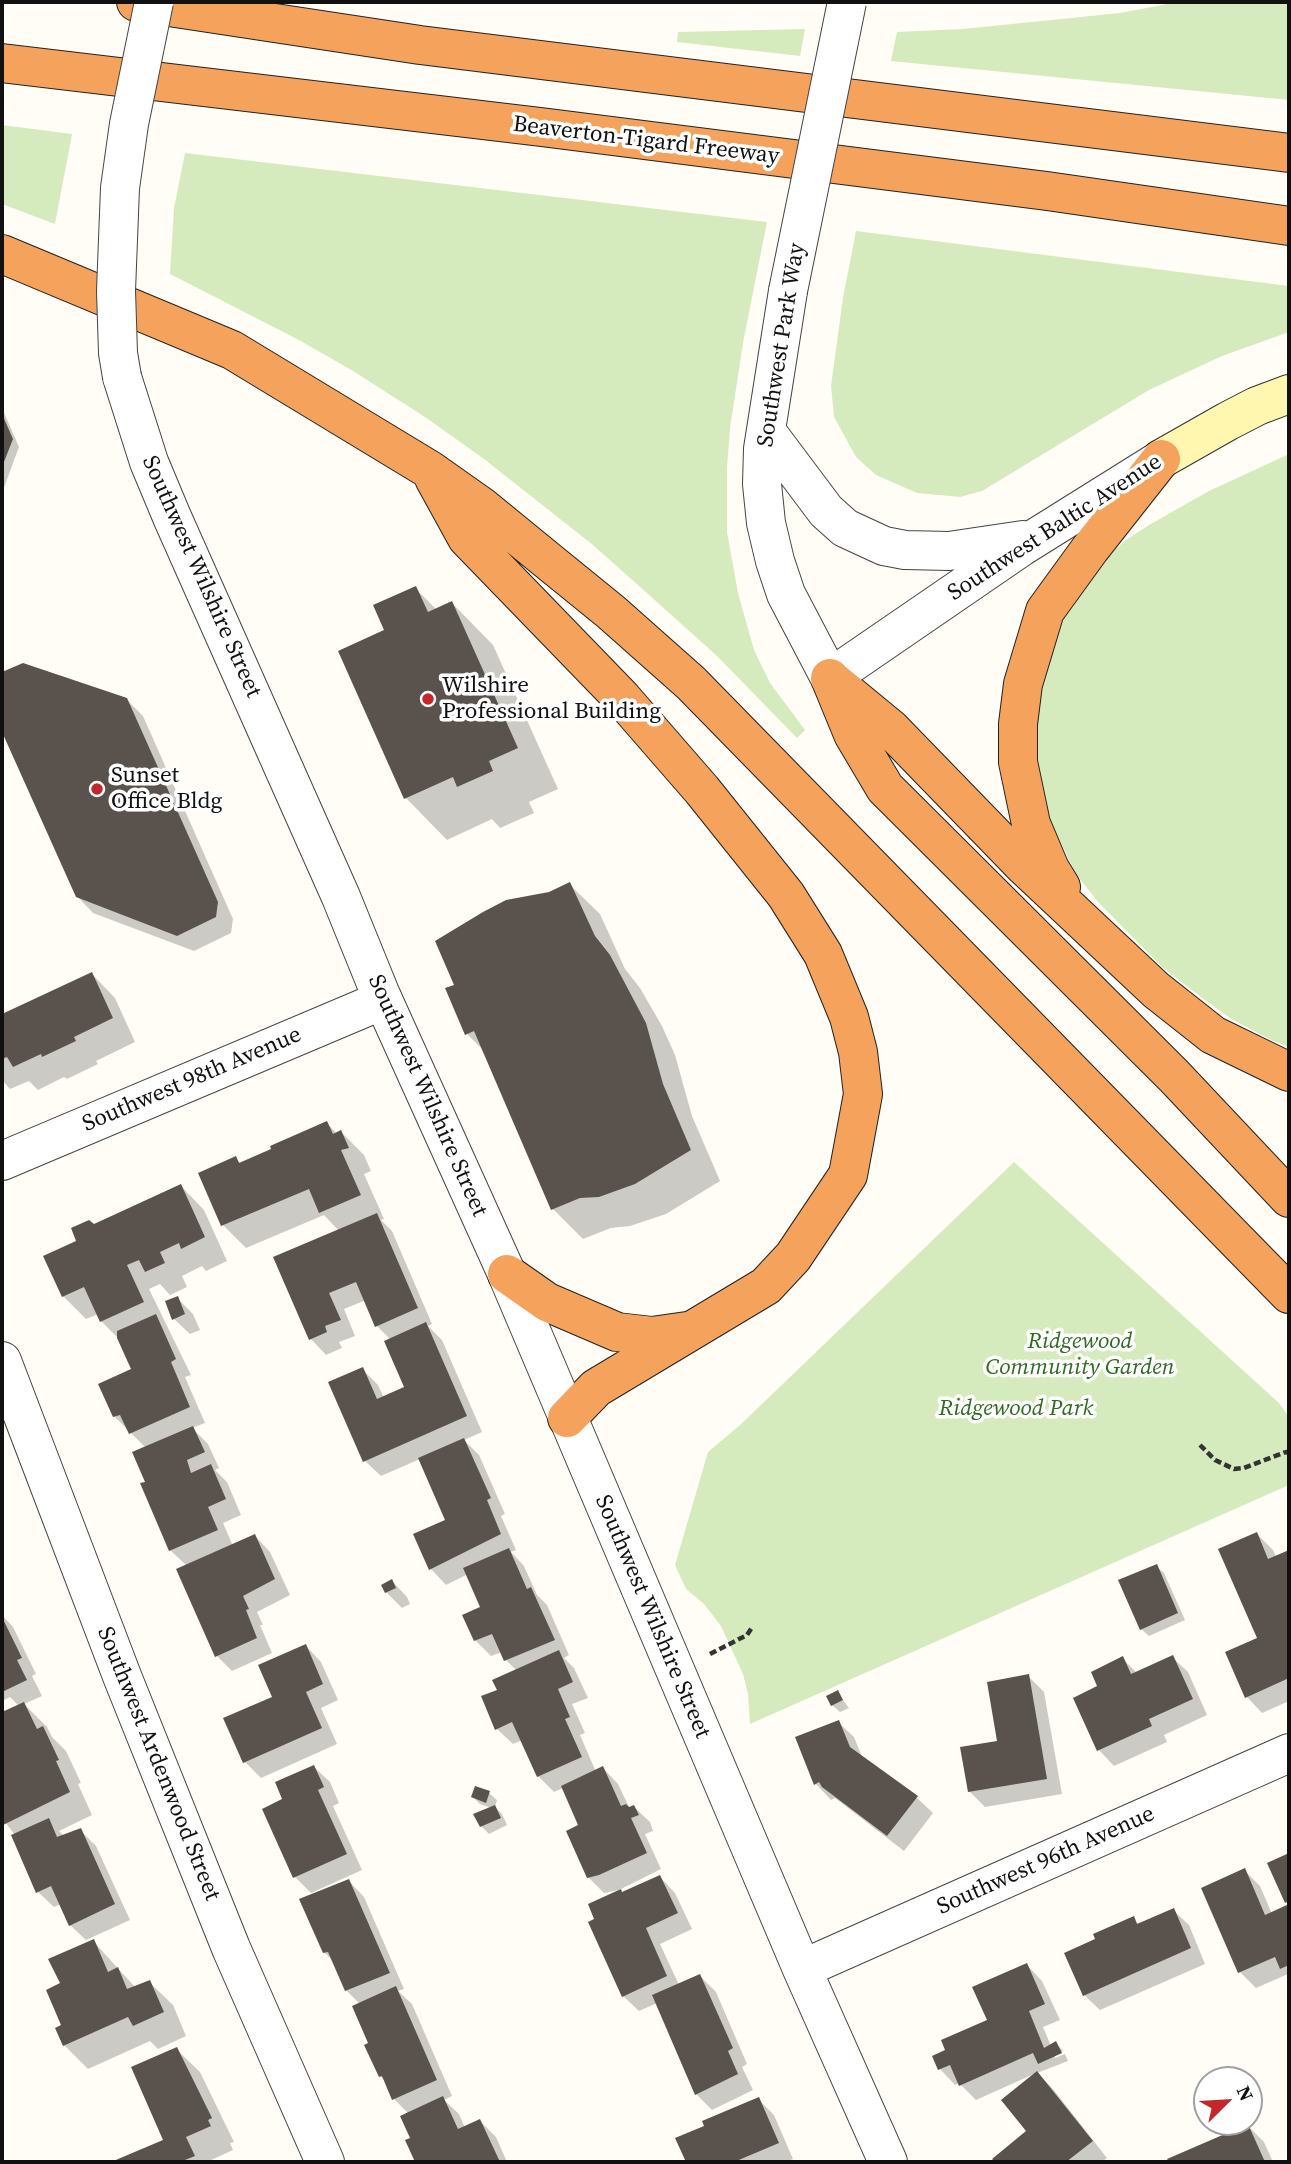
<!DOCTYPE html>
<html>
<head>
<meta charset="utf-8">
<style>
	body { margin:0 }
	#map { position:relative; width:1291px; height:2164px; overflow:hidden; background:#fffdf5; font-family:"Source Serif 4",serif }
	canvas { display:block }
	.frame { position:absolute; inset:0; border:4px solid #111; pointer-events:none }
	.north { position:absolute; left:1193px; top:2066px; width:70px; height:70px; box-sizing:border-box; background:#fff; border:2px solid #a0a0a0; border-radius:50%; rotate:66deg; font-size:19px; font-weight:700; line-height:28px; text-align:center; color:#111 }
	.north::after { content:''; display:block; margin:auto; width:24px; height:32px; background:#c4262e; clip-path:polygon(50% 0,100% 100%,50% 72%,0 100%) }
</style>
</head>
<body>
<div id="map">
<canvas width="1291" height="2164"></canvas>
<div class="frame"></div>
<div class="north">N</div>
</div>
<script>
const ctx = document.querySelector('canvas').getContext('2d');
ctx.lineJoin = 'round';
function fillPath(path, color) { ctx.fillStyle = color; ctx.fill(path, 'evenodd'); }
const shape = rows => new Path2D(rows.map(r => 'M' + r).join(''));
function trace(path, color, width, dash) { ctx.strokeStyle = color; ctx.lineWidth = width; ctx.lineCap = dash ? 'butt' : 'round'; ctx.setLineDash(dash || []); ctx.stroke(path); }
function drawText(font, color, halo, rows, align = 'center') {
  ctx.font = font + ' "Source Serif 4",serif'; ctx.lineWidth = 7; ctx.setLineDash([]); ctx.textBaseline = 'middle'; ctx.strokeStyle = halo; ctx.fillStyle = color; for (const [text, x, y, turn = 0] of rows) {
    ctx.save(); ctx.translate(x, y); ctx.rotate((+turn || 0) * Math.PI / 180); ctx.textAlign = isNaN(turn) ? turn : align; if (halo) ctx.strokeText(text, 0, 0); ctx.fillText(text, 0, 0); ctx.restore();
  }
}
fillPath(shape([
	[1178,2,1289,2,1289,100,891,61,897,32,963,29,1120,13],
	[805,29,800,56,677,42,678,32],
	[2,125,72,134,55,224,2,204],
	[185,153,767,222,743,343,730,428,727,468,727,532,738,593,754,650,770,683,805,730,797,738,717,656,648,594,593,545,484,459,425,417,353,371,299,340,170,274,174,208],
	[856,231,1289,286,1289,332,1222,356,1149,390,982,491,960,497,917,493,876,475,856,457,834,417,831,386,843,298],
	[1289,454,1289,1047,1271,1040,1230,1018,1205,1000,1162,967,1099,903,1076,874,1049,819,1038,771,1035,747,1039,696,1060,625,1073,601,1106,557,1126,540,1149,525,1209,491],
	[1014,1162,1279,1403,1289,1417,1289,1485,750,1724,748,1694,743,1674,721,1626,704,1604,686,1589,675,1565,708,1452,739,1426]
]), '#d5ebbd');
fillPath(shape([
	[2,408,19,447,2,493],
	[416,589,437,610,452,603,493,645,558,789,529,802,534,813,500,828,492,819,447,840,406,798,340,652,386,631],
	[23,665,126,699,143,716,233,919,231,933,194,951,93,913,77,896,2,727,2,674],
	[569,884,600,914,625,969,640,988,662,1026,675,1055,692,1116,720,1181,666,1214,630,1226,611,1228,583,1239,553,1209,485,1052,467,1034,447,989,456,986,550,893],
	[92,974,115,998,135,1042,96,1061,98,1064,67,1079,64,1077,38,1090,29,1081,10,1089,2,1080,2,1016],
	[327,1123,337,1134,341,1132,364,1155,371,1171,364,1174,384,1219,381,1220,392,1231,432,1324,428,1326,442,1340,482,1432,464,1440,479,1455,505,1514,501,1516,516,1550,511,1552,524,1566,537,1595,547,1605,569,1655,564,1658,574,1668,588,1698,572,1704,585,1733,580,1735,596,1772,603,1768,618,1784,630,1809,634,1807,650,1822,653,1831,645,1834,661,1869,619,1890,604,1893,588,1877,581,1826,563,1788,554,1792,538,1776,522,1740,513,1744,497,1729,499,1691,517,1671,506,1660,502,1652,491,1656,475,1640,482,1608,468,1574,446,1585,431,1569,448,1521,420,1459,381,1476,365,1461,362,1369,378,1385,384,1398,406,1388,391,1340,377,1326,366,1300,344,1309,355,1336,339,1342,342,1348,326,1355,311,1339,276,1258,339,1231,324,1215,246,1248,223,1225,236,1158,241,1164],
	[181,1186,204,1210,227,1261,206,1271,202,1266,182,1276,187,1287,170,1295,160,1284,149,1289,191,1375,185,1377,205,1423,192,1428,208,1444,219,1468,215,1470,227,1482,241,1515,223,1523,233,1546,255,1536,270,1552,290,1595,257,1612,263,1625,260,1625,272,1653,232,1671,217,1656,187,1566,170,1550,148,1483,146,1448,114,1416,133,1369,120,1340,101,1321,98,1314,86,1319,63,1296,79,1242,94,1226],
	[177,1298,193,1314,200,1330,190,1334,174,1319],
	[1257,1534,1273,1550,1276,1557,1289,1552,1289,1701,1262,1713,1247,1697,1260,1639],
	[1156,1566,1164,1573,1185,1620,1149,1636,1141,1629],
	[392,1581,407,1597,410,1604,402,1608,386,1592],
	[2,1615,13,1627,36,1674,32,1676,42,1696,24,1704,47,1727,52,1737,66,1751,81,1783,78,1784,92,1815,59,1831,64,1836,80,1830,96,1846,130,1920,86,1940,70,1925,61,1904,54,1907,38,1892,15,1835,2,1818,2,1714,19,1706,10,1697,2,1701],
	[306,1646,321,1662,338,1700,321,1708,337,1744,261,1778,245,1762,274,1698],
	[1172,1657,1188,1672,1207,1715,1164,1735,1167,1742,1114,1766,1099,1750,1123,1659,1137,1673],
	[1028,1676,1044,1692,1062,1794,985,1807,969,1791,999,1742],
	[837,1692,849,1708,840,1712,832,1705],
	[838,1722,854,1737,863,1759,917,1798,933,1813,904,1851,835,1798,831,1800,816,1784,798,1738],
	[314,1767,330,1782,339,1803,333,1806,362,1870,311,1893,295,1877],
	[489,1793,497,1800,495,1807,502,1814,507,1825,489,1834,481,1826,491,1808,480,1804,473,1797],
	[1244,1870,1260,1886,1272,1914,1289,1906,1289,1976,1288,1974,1256,1988,1240,1972,1203,1889],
	[660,1877,675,1893,692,1929,660,1944,679,1985,700,1976,716,1992,747,2064,742,2067,753,2090,712,2110,696,2094,657,2003,639,2011,623,1996,597,1920,623,1893],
	[349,1881,364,1897,404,1989,398,1991,412,2004,452,2096,444,2100,459,2114,465,2128,480,2121,496,2137,507,2162,417,2162,407,2141,412,2139,409,2114,394,2099,386,2082,380,2076,360,2004,346,1990,334,1962,324,1952],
	[1173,1910,1189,1925,1205,1964,1100,2010,1084,1995,1098,1940,1133,1919,1140,1925],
	[93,1941,136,1988,149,1982,173,2005,186,2036,158,2049,150,2041,88,2069,64,2045,57,2029,64,2026,62,1984],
	[1027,1965,1042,1981,1060,2020,1043,2027,1051,2046,1056,2043,1063,2051,1055,2054,1055,2058,1065,2054,1068,2061,1037,2073,1053,2089,1107,2158,1102,2162,997,2162,994,2159,1029,2131,1034,2074,976,2100,959,2083,955,2085,940,2069,948,2051,989,2020],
	[176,2049,200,2072,234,2142,230,2143,233,2150,209,2161,209,2162,116,2162,166,2140],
	[758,2099,774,2115,793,2159,785,2162,686,2162,677,2139,707,2127],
	[1248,2126,1264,2142,1273,2162,1171,2162,1170,2160]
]), '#0003');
fillPath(shape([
	[2,414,13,439,2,467],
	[416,586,428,612,452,601,518,748,489,761,493,771,457,787,453,777,404,799,338,651,384,630,373,605],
	[23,663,127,698,218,902,216,917,177,936,76,897,2,732,2,672],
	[570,882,595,936,610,955,646,1023,663,1084,691,1150,635,1184,599,1197,580,1198,551,1210,474,1031,465,1035,445,988,454,985,435,941,483,912,506,900,549,892],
	[92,972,113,1018,74,1037,76,1041,42,1057,41,1054,13,1067,7,1057,2,1059,2,1014],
	[327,1121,333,1134,341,1130,349,1148,341,1150,361,1195,319,1213,309,1189,221,1226,198,1173,236,1156,239,1163,271,1149,270,1146],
	[181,1184,205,1237,181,1249,179,1243,160,1252,165,1263,145,1272,139,1260,127,1265,144,1302,100,1322,84,1287,62,1297,43,1256,76,1241,71,1228,89,1220,94,1224],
	[377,1213,418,1308,375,1327,356,1282,329,1293,341,1320,325,1326,327,1332,309,1340,273,1257],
	[178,1296,185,1314,172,1320,165,1301],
	[156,1314,176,1359,171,1362,190,1407,129,1434,120,1415,113,1417,98,1384,131,1369,117,1338,117,1331],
	[426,1322,467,1416,363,1462,328,1382,363,1367,377,1399,404,1387,384,1341],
	[193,1426,205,1452,187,1460,191,1473,211,1464,226,1499,208,1507,218,1530,169,1551,140,1483,145,1482,132,1452],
	[464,1438,491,1498,487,1500,501,1534,429,1570,413,1534,445,1520,418,1458],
	[1257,1532,1268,1559,1289,1550,1289,1678,1245,1698,1225,1652,1257,1638,1218,1549],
	[255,1534,275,1579,243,1596,249,1609,246,1610,257,1638,215,1657,176,1569],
	[509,1548,527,1589,531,1587,555,1640,504,1661,492,1634,474,1641,462,1615,480,1607,463,1568],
	[1157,1564,1178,1613,1140,1630,1118,1580],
	[392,1579,396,1588,385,1593,381,1585],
	[2,1617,22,1658,17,1660,27,1680,2,1692],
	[306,1644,323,1684,306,1692,322,1728,243,1763,223,1718,272,1697,258,1665],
	[559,1650,573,1682,558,1689,570,1717,565,1719,582,1757,537,1777,512,1722,495,1730,481,1696,497,1690,492,1680],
	[1173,1655,1193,1699,1149,1719,1152,1726,1097,1751,1073,1698,1097,1686,1091,1672,1123,1656,1131,1674],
	[1029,1674,1047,1779,968,1792,960,1747,997,1741,987,1682],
	[838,1690,843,1700,831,1706,826,1696],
	[24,1702,37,1729,43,1726,59,1760,56,1761,70,1792,3,1825,2,1712],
	[839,1720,850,1747,918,1796,887,1836,822,1787,819,1782,814,1785,795,1737],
	[314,1765,324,1787,318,1790,347,1854,293,1878,262,1809,282,1799,275,1782],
	[603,1766,621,1806,626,1804,629,1807,634,1805,639,1815,631,1818,647,1853,599,1875,587,1878,566,1831,578,1825,561,1786],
	[475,1786,490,1791,486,1803,471,1797],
	[495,1805,501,1818,480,1827,473,1814],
	[49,1818,57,1837,81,1828,115,1904,69,1926,51,1886,36,1893,11,1835],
	[1289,1853,1289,1901,1285,1903,1267,1863],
	[1245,1868,1265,1915,1289,1904,1289,1965,1280,1969,1275,1957,1238,1973,1201,1888],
	[660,1875,678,1913,646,1928,667,1976,622,1997,588,1922,594,1919,588,1904,621,1889,622,1892],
	[349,1879,390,1973,345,1991,328,1952,323,1953,299,1899],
	[1174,1908,1191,1948,1083,1996,1064,1953,1095,1939,1093,1934,1134,1916,1137,1924],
	[94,1939,108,1972,118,1967,127,1989,150,1980,164,2012,133,2026,128,2017,63,2046,55,2028,61,2025,46,1990,60,1983,48,1959],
	[1027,1963,1045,2004,1029,2011,1044,2048,1056,2041,1062,2053,1038,2064,1033,2053,959,2086,950,2065,938,2070,932,2056,945,2050,941,2040,987,2020,972,1987],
	[700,1974,733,2048,728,2051,738,2074,695,2095,652,1995],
	[396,1986,437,2080,392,2100,382,2076,379,2077,364,2045,368,2043,352,2006],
	[177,2047,212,2118,208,2120,211,2126,186,2137,195,2156,180,2162,111,2162,163,2140,131,2067],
	[1037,2071,1093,2141,1066,2162,995,2162,992,2159,1026,2131,1001,2100],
	[443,2096,458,2129,480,2119,500,2162,415,2162,405,2140,410,2138,400,2116],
	[759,2097,779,2143,734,2162,686,2162,675,2138,704,2126,702,2121],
	[1248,2124,1265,2162,1169,2162,1167,2159]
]), '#5a524d');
const minor = shape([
	[2,1161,383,1000],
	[507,1274,802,1969,888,2162],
	[2,1361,122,1676,231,1948,325,2162],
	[802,1969,1289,1753]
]);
const tertiary = shape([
	[788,291,763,449,762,484,766,523,775,561,786,594,830,678,1021,547,1157,462],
	[122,377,149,462,172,517,341,897,380,993,507,1274],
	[766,431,826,511,845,528,884,546,905,550,949,551,1023,540]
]);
const secondary = shape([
	[1161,459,1228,421,1257,406,1289,394]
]);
const motorway = shape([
	[136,2,420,45,1289,153],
	[2,63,541,127,1047,191,1289,226],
	[2,254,232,350,430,470,481,506,547,560,611,612,691,683,1289,1294],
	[434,478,467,538,622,698,702,790,786,895,823,954,849,1017,858,1052,863,1094,848,1175,793,1257,766,1286,596,1388,567,1418],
	[830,678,853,734,885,788,1174,1076,1289,1198],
	[834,682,891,729,1025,867,1156,990,1213,1035,1289,1072],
	[1061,887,1050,869,1031,824,1018,762,1018,724,1023,684,1045,611,1090,549,1161,459],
	[507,1274,547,1302,617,1332,652,1336,687,1331]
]);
trace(minor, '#444', 40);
trace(tertiary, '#444', 40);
trace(secondary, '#333', 40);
trace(motorway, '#222', 40);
trace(shape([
	[1200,1445,1215,1460,1234,1469,1244,1468,1286,1452,1289,1453],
	[710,1654,747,1635,753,1626]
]), '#333', 4.5, [7, 3.5]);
trace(minor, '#fff', 38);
trace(tertiary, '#fff', 38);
trace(secondary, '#fff6b0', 38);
trace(motorway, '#f5a25d', 38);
const tertiaryBridge = shape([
	[788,291,847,2],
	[122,377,118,353,116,291,120,188,129,124,154,2]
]);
trace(tertiaryBridge, '#444', 40, []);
trace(tertiaryBridge, '#fff', 38);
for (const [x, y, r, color] of [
	[428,699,7,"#c4262e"],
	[97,789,7,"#c4262e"]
]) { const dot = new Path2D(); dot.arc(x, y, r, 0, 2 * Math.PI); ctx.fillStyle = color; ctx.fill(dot); trace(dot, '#fff', 2.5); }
drawText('23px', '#111', '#fff', [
	["Beaverton-Tigard Freeway",646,141,7],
	["Southwest Park Way",782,345,-81],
	["Southwest Baltic Avenue",1055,528,-33],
	["Southwest Wilshire Street",201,577,66],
	["Southwest 98th Avenue",192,1080,-23],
	["Southwest Wilshire Street",427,1096,66],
	["Southwest Wilshire Street",652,1617,67],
	["Southwest Ardenwood Street",158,1764,68],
	["Southwest 96th Avenue",1046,1861,-24]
]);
drawText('23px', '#111', '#fff', [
	["Wilshire",442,686],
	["Professional Building",442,712],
	["Sunset",111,776],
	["Office Bldg",111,802]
], 'left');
drawText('italic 23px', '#2f6b1f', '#fff', [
	["Ridgewood",1080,1342],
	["Community Garden",1080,1368],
	["Ridgewood Park",1016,1409]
]);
</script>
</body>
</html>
